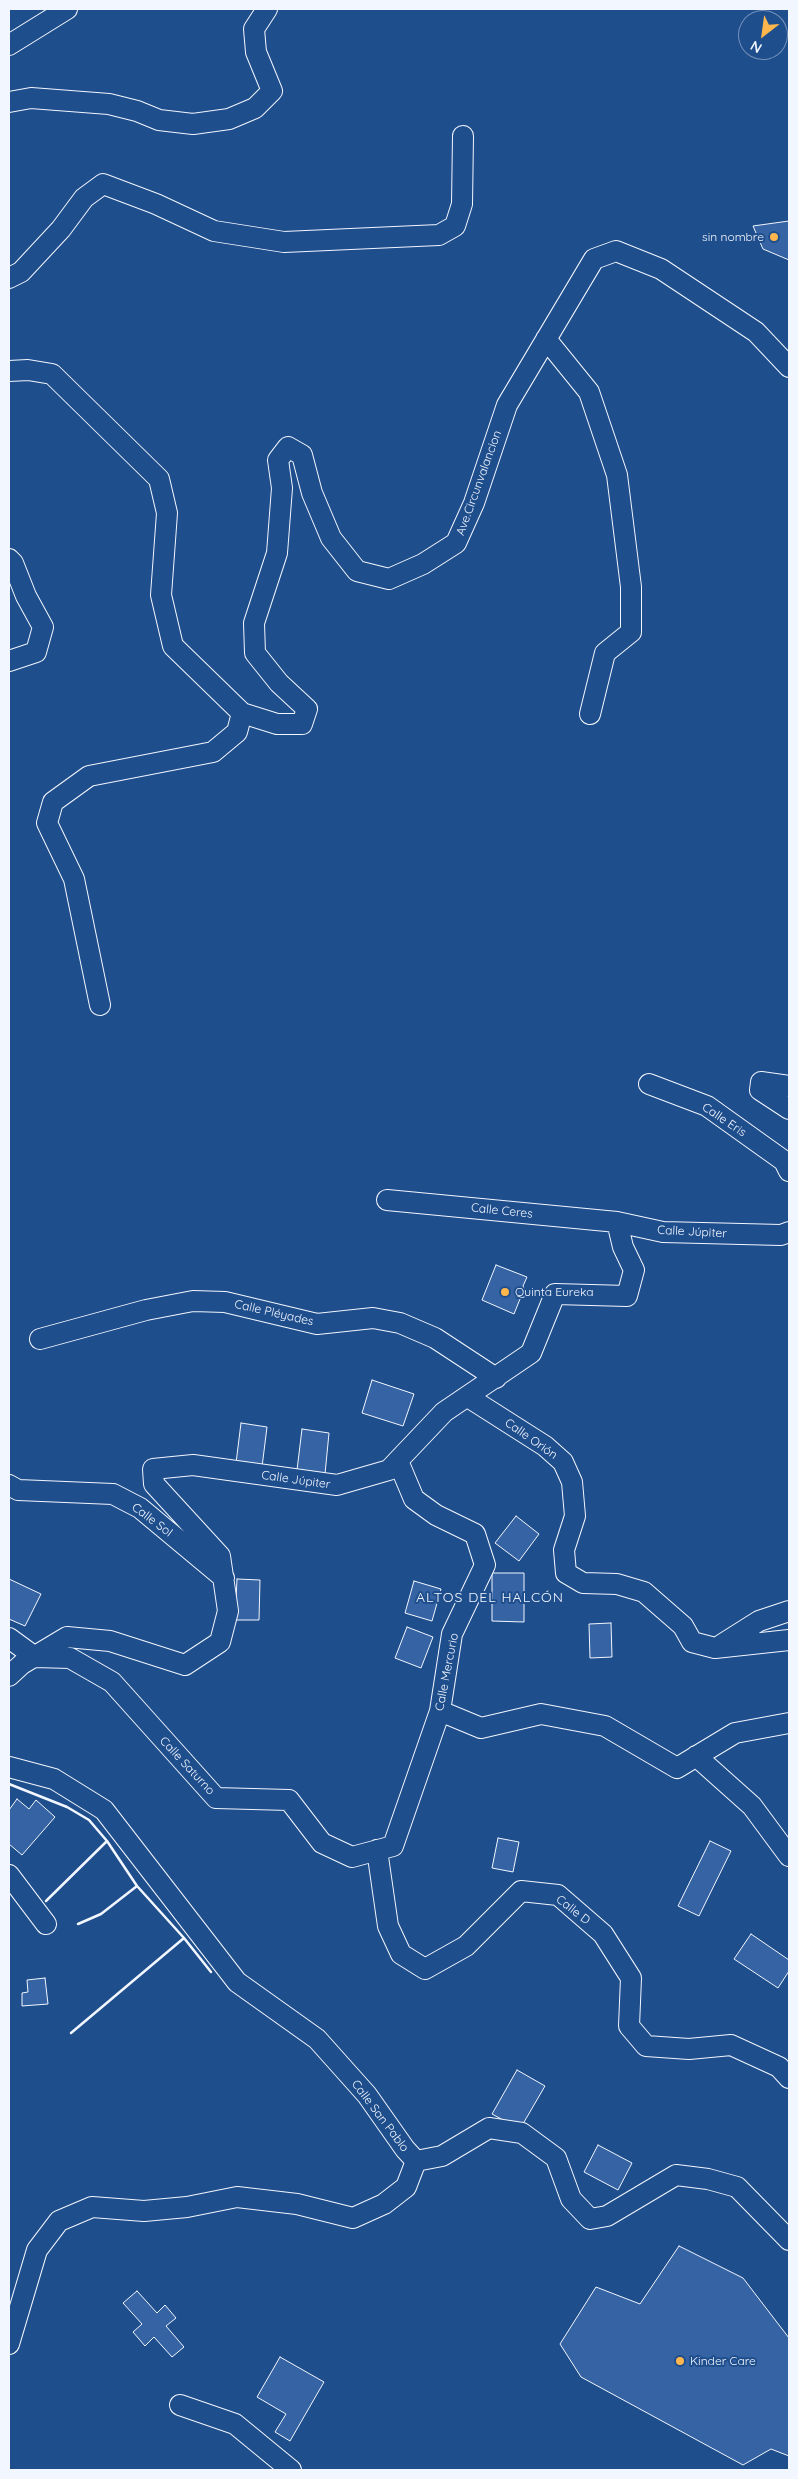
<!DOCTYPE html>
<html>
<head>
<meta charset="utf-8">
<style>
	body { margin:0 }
	#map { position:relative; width:798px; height:2479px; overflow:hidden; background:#1f4e8c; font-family:Quicksand,sans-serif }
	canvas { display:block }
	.frame { position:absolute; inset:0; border:10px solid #f2f6ff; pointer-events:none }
	.north { position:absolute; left:738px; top:10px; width:50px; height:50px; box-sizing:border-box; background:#1f4e8c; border:1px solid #7391ba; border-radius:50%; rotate:210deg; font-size:14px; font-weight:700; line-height:20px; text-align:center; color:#f2f6ff }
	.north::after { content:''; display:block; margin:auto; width:18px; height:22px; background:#ffb74d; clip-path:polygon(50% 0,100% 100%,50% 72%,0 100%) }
</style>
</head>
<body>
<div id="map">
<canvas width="798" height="2479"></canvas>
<div class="frame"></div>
<div class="north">N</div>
</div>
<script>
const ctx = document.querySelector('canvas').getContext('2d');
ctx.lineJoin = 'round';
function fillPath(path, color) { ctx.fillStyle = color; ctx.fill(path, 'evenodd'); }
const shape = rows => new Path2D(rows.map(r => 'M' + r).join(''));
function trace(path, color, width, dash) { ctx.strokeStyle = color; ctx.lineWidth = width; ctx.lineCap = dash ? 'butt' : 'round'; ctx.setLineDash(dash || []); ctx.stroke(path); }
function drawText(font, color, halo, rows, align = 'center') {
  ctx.font = font + ' Quicksand,sans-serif'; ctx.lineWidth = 4; ctx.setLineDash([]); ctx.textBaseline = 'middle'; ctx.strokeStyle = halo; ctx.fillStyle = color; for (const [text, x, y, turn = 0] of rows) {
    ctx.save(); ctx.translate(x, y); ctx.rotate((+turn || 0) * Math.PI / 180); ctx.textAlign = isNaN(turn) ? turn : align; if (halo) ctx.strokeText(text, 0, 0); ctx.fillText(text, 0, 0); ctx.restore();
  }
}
const building = shape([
	[789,221,789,260,763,249,753,226,789,221],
	[496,1265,527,1277,523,1286,527,1297,520,1299,514,1314,482,1300,496,1265],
	[372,1380,414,1394,403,1426,362,1413,372,1380],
	[241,1423,267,1427,262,1467,236,1463,241,1423],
	[302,1429,329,1433,325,1474,297,1470,302,1429],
	[516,1516,539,1534,519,1561,495,1543,516,1516],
	[492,1573,524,1573,524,1622,492,1621,492,1573],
	[9,1579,41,1594,25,1626,9,1619,9,1579],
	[237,1579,260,1580,259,1620,235,1620,237,1579],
	[414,1581,441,1589,432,1621,405,1613,414,1581],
	[611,1623,612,1657,590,1658,589,1624,611,1623],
	[407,1627,433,1637,421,1668,395,1658,407,1627],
	[17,1799,29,1809,36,1800,55,1817,22,1855,9,1844,9,1810,17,1799],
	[498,1838,519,1842,513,1872,492,1868,498,1838],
	[710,1841,731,1851,699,1916,678,1906,710,1841],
	[751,1934,789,1960,789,1971,778,1988,734,1959,751,1934],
	[45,1978,48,2004,22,2006,22,1993,28,1992,27,1980,45,1978],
	[517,2070,545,2086,520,2129,492,2114,517,2070],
	[598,2145,632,2163,618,2190,584,2172,598,2145],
	[679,2246,743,2278,789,2338,789,2456,771,2449,743,2465,581,2377,560,2344,596,2287,640,2304,679,2246],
	[137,2291,157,2313,165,2305,176,2318,166,2326,184,2347,172,2357,154,2337,145,2346,133,2332,142,2324,123,2303,137,2291],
	[280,2357,324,2382,290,2441,275,2432,286,2414,257,2397,280,2357]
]);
fillPath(building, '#3563a3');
trace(building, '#f2f6ff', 1);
const minor = shape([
	[9,45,67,9],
	[9,102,31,98,109,104,137,111,159,120,193,124,229,119,255,108,272,91,256,52,254,29,267,9],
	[9,278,21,272,61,229,84,198,103,184,156,204,214,231,284,242,439,235,455,226,462,204,463,136],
	[546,339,589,392,617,475,631,587,631,632,605,653,590,714],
	[9,371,28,370,52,374,159,479,167,513,161,595,173,646,242,713,277,724,302,724,307,709,279,683,255,653,254,623,277,553,282,488,278,460,288,447,302,455,312,493,331,538,357,571,389,579,423,564,456,543,474,503,507,405,594,259,616,251,661,269,756,332,789,367],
	[9,559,13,563,26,596,43,627,36,652,9,661],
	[100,1005,74,879,47,823,53,802,89,776,213,752,237,732,242,713],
	[649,1084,707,1106,784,1161,789,1171],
	[789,1086,761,1082,760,1090,789,1109],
	[387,1200,617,1222],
	[40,1339,146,1310,193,1301,225,1302,317,1324,373,1318,400,1323,435,1338,496,1378],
	[468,1397,545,1446,563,1462,572,1482,575,1516,564,1550,566,1573,583,1583,617,1584,644,1592,683,1626,692,1642,715,1648,789,1640],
	[9,1485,18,1490,113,1494,140,1508,224,1578],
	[9,1638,35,1657,70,1658,112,1682,216,1798,289,1800,322,1843,352,1857,393,1846,440,1711,452,1634,485,1565,475,1534,436,1515,414,1499,398,1461],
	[721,1645,759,1621,789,1611],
	[9,1676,22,1664,67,1637,110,1641,185,1665,220,1642,228,1611,220,1556,154,1484,153,1469,193,1465,337,1485,389,1470,444,1412,531,1353,555,1294,627,1296,634,1270,623,1247,617,1222,663,1232,781,1235,789,1232],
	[440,1711,481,1728,541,1714,605,1726,677,1768,735,1733,789,1723],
	[696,1756,752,1806,789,1856],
	[9,1767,54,1779,104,1810,237,1982,317,2039,367,2095,405,2149,416,2161,442,2156,489,2128,522,2133,556,2158,571,2199,590,2219,607,2216,676,2175,708,2179,737,2187,789,2240],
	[377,1850,388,1926,401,1954,425,1969,466,1946,521,1891,558,1895,603,1934,631,1978,629,2026,646,2046,689,2049,731,2045,779,2067,789,2078],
	[9,1875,46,1924],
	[9,2344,37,2250,59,2221,92,2207,144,2211,187,2207,237,2197,297,2204,353,2218,384,2204,406,2187,416,2161],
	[180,2405,235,2424,291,2470]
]);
trace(minor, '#f2f6ff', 22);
trace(minor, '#1f4e8c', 20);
trace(shape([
	[9,1784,67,1807,89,1820,107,1841,137,1886],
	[46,1901,107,1841],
	[184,1938,211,1972],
	[71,2033,184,1938,137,1886,101,1914,78,1924]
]), '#f2f6ff', 2.5);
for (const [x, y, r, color] of [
	[774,237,5,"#ffb74d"],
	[505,1292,5,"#ffb74d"],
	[680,2361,5,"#ffb74d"]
]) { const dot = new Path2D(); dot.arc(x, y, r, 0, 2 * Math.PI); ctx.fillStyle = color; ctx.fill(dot); trace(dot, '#1f4e8c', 2); }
drawText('12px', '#f2f6ff', '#1f4e8c', [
	["sin nombre",764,237,"right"],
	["Quinta Eureka",515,1292],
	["Kinder Care",690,2361]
], 'left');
drawText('12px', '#f2f6ff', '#1f4e8c', [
	["Ave.Circunvalancion",479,483,-70],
	["Calle Eris",724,1120,34],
	["Calle Ceres",502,1211,6],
	["Calle Júpiter",692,1232,3],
	["Calle Pléyades",274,1313,13],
	["Calle Orión",531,1439,35],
	["Calle Júpiter",296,1480,8],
	["Calle Sol",152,1520,37],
	["Calle Mercurio",447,1672,-79],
	["Calle Saturno",187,1766,47],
	["Calle D",573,1910,38],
	["Calle San Pablo",380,2116,53]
]);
ctx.letterSpacing = '1px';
drawText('14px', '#f2f6ff', '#1f4e8c', [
	["ALTOS DEL HALCÓN",490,1598]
]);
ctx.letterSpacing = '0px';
</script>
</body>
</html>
